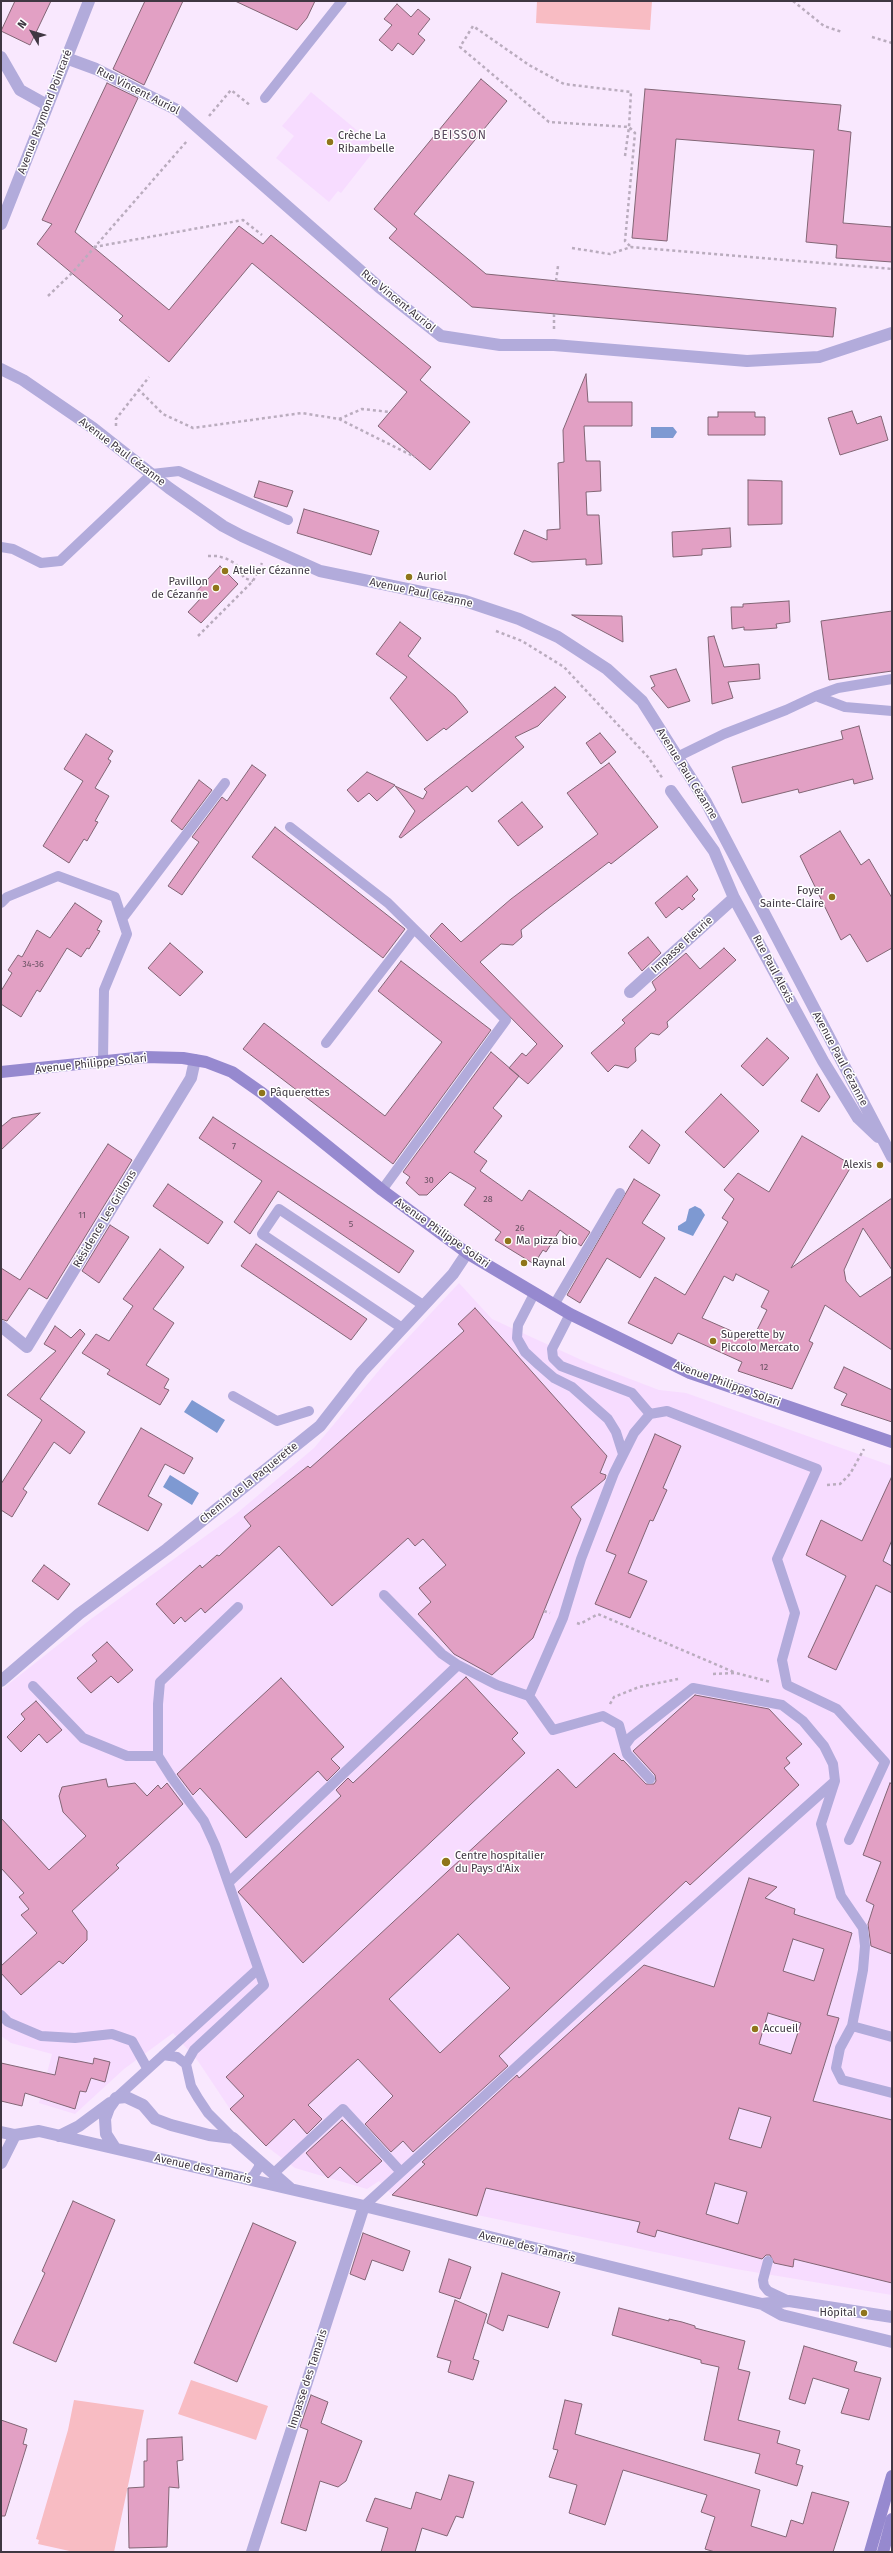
<!DOCTYPE html>
<html>
<head>
<meta charset="utf-8">
<style>
	body { margin:0 }
	#map { position:relative; width:893px; height:2553px; overflow:hidden; background:#f9e8fe; font-family:"Fira Sans",sans-serif }
	canvas { display:block }
	.frame { position:absolute; inset:0; border:2px solid #3f3742; pointer-events:none }
	.north { position:absolute; left:12px; top:12px; width:40px; height:40px; -webkit-text-stroke:3px #fff; paint-order:stroke; rotate:308deg; font-size:11px; font-weight:700; line-height:16px; text-align:center; color:#3f3742 }
	.north::after { content:''; display:block; margin:auto; width:14px; height:18px; background:#3f3742; clip-path:polygon(50% 0,100% 100%,50% 72%,0 100%) }
</style>
</head>
<body>
<div id="map">
<canvas width="893" height="2553"></canvas>
<div class="frame"></div>
<div class="north">N</div>
</div>
<script>
const ctx = document.querySelector('canvas').getContext('2d');
ctx.lineJoin = 'round';
function fillPath(path, color) { ctx.fillStyle = color; ctx.fill(path, 'evenodd'); }
const shape = rows => new Path2D(rows.map(r => 'M' + r).join(''));
function trace(path, color, width, dash) { ctx.strokeStyle = color; ctx.lineWidth = width; ctx.lineCap = dash ? 'butt' : 'round'; ctx.setLineDash(dash || []); ctx.stroke(path); }
function drawText(font, color, halo, rows, align = 'center') {
  ctx.font = font + ' "Fira Sans",sans-serif'; ctx.lineWidth = 3; ctx.setLineDash([]); ctx.textBaseline = 'middle'; ctx.strokeStyle = halo; ctx.fillStyle = color; for (const [text, x, y, turn = 0] of rows) {
    ctx.save(); ctx.translate(x, y); ctx.rotate((+turn || 0) * Math.PI / 180); ctx.textAlign = isNaN(turn) ? turn : align; if (halo) ctx.strokeText(text, 0, 0); ctx.fillText(text, 0, 0); ctx.restore();
  }
}
fillPath(shape([
	[311,92,377,147,341,193,338,191,329,202,276,158,294,136,282,126],
	[459,1283,492,1319,588,1363,659,1390,686,1393,892,1466,892,2295,736,2269,477,2215,392,2195,379,2181,367,2189,295,2168,266,2146,230,2109,198,2061,173,2033,124,2069,75,2114,39,2103,52,2054,11,2043,1,2036,1,1690,91,1619,236,1514,314,1448,391,1356]
]), '#f7dcff');
fillPath(shape([
	[537,1,652,1,650,30,536,23],
	[191,2380,268,2406,256,2440,178,2414],
	[74,2400,144,2410,114,2552,74,2552,38,2544,39,2540,36,2539,68,2430]
]), '#f8bcc3');
fillPath(shape([
	[651,427,673,427,677,432,673,438,651,438],
	[695,1206,701,1209,705,1215,693,1236,678,1230,678,1226,686,1221,689,1209],
	[192,1400,225,1420,217,1433,184,1412],
	[170,1475,199,1493,192,1505,163,1487]
]), '#7e99d2');
const building = shape([
	[15,1,51,1,30,45,1,31,15,1],
	[145,1,183,1,144,85,113,69,145,1],
	[235,1,315,1,307,18,297,30,235,1],
	[397,4,411,17,418,9,430,19,418,34,425,40,413,55,398,43,392,51,379,40,392,25,384,19,397,4],
	[481,79,507,101,414,214,486,274,836,308,833,337,472,307,389,238,397,229,374,209,481,79],
	[107,83,138,98,75,232,169,310,239,226,263,244,271,235,431,367,420,380,470,422,430,470,378,426,407,392,252,263,169,362,119,320,123,316,37,244,52,224,42,220,107,83],
	[645,89,841,105,838,130,851,132,843,223,892,227,892,262,836,258,837,245,806,242,814,150,676,139,667,241,632,238,645,89],
	[586,374,588,402,632,402,632,426,584,426,586,461,600,461,601,491,586,492,587,515,599,515,602,564,586,565,586,559,532,562,514,554,524,530,547,540,547,530,560,529,558,463,564,462,563,430,586,374],
	[852,411,857,424,881,416,888,440,840,455,828,418,852,411],
	[718,412,755,412,755,417,765,417,765,435,708,435,708,417,718,417,718,412],
	[748,480,782,481,782,524,748,525,748,480],
	[259,481,293,491,287,507,254,497,259,481],
	[304,509,379,531,371,555,297,533,304,509],
	[730,528,731,547,702,549,702,555,673,557,672,532,730,528],
	[220,566,238,584,201,623,188,612,201,598,195,593,220,566],
	[789,601,790,622,776,624,777,628,751,630,744,630,744,627,732,629,731,607,743,607,743,604,789,601],
	[892,611,892,671,829,680,821,621,892,611],
	[572,615,622,616,623,642,572,615],
	[400,622,421,638,408,656,455,696,468,712,446,730,444,728,427,741,390,698,407,677,376,654,400,622],
	[714,636,724,667,759,664,760,679,728,682,733,698,712,704,708,637,714,636],
	[676,669,690,701,668,708,651,688,655,686,650,676,676,669],
	[555,687,566,697,538,726,515,737,524,747,472,792,467,786,401,838,399,837,415,811,395,786,423,799,427,792,424,789,555,687],
	[859,726,873,779,854,784,853,779,799,793,798,789,742,803,732,767,843,739,841,731,859,726],
	[600,733,616,752,601,764,586,743,600,733],
	[86,734,113,751,108,759,111,761,95,788,109,796,95,821,98,822,87,841,84,839,69,863,43,846,83,781,64,769,86,734],
	[609,763,658,827,611,864,609,862,546,910,521,930,522,937,513,945,501,944,480,962,563,1046,528,1084,509,1068,522,1053,526,1056,537,1044,430,936,442,923,461,942,511,899,598,834,567,793,609,763],
	[252,765,266,775,182,895,168,886,199,842,192,837,222,797,227,801,252,765],
	[367,772,395,785,377,801,369,793,358,802,347,790,367,772],
	[199,780,212,790,182,830,171,821,199,780],
	[522,802,543,827,518,846,498,821,522,802],
	[275,827,405,929,383,958,252,857,275,827],
	[840,831,861,865,869,859,892,898,892,948,867,962,850,934,841,940,800,856,840,831],
	[687,876,698,890,692,896,695,899,682,910,679,907,666,918,655,903,687,876],
	[75,903,102,921,97,930,100,931,89,949,87,948,81,957,67,948,40,992,37,990,21,1017,1,1004,1,991,12,973,8,970,18,955,22,957,37,930,50,938,75,903],
	[648,937,661,953,642,971,628,953,648,937],
	[170,943,203,972,180,996,148,968,170,943],
	[724,948,736,960,667,1022,668,1027,659,1035,651,1033,635,1048,636,1061,628,1068,615,1065,608,1072,591,1053,625,1023,622,1020,656,990,652,982,686,953,700,969,724,948],
	[401,961,491,1030,393,1164,243,1049,264,1023,385,1116,442,1042,378,991,401,961],
	[767,1038,789,1058,763,1086,741,1066,767,1038],
	[491,1052,519,1076,493,1108,502,1116,474,1152,487,1161,480,1171,522,1201,529,1190,590,1232,581,1246,560,1230,546,1252,543,1250,534,1264,495,1240,501,1232,464,1205,476,1188,450,1172,427,1195,419,1195,406,1183,410,1177,403,1172,491,1052],
	[817,1074,830,1097,819,1112,801,1101,817,1074],
	[721,1094,759,1131,724,1168,685,1132,721,1094],
	[40,1113,1,1150,1,1127,12,1118,40,1113],
	[213,1117,414,1251,399,1273,278,1191,250,1234,234,1222,262,1181,199,1138,213,1117],
	[642,1130,660,1145,649,1164,629,1147,642,1130],
	[802,1136,852,1165,791,1268,892,1198,892,1270,863,1228,844,1270,846,1281,860,1297,892,1276,892,1350,825,1305,809,1341,813,1343,792,1389,738,1371,742,1362,678,1333,672,1344,628,1323,655,1277,685,1295,728,1222,722,1218,734,1199,724,1190,738,1173,769,1192,802,1136],
	[736,1274,769,1291,761,1307,767,1310,752,1340,702,1318,724,1276,733,1281,736,1274],
	[108,1144,132,1160,47,1299,29,1288,7,1321,1,1319,1,1268,20,1280,108,1144],
	[634,1179,660,1195,642,1223,665,1238,640,1278,607,1258,580,1303,567,1295,634,1179],
	[168,1184,223,1222,208,1244,153,1206,168,1184],
	[110,1225,129,1237,99,1283,82,1271,110,1225],
	[256,1244,367,1319,351,1340,241,1266,256,1244],
	[160,1249,184,1267,153,1309,174,1323,146,1365,169,1379,164,1388,169,1390,160,1405,107,1374,110,1370,82,1353,96,1334,109,1341,133,1306,123,1299,160,1249],
	[475,1308,607,1456,600,1473,606,1475,605,1479,571,1507,581,1519,533,1638,492,1675,454,1654,418,1614,431,1602,419,1588,446,1565,423,1539,415,1546,408,1538,332,1606,279,1546,205,1613,201,1608,185,1622,181,1617,174,1624,156,1604,200,1565,202,1568,217,1555,219,1556,251,1526,244,1517,308,1466,310,1468,464,1331,458,1324,475,1308],
	[55,1326,71,1338,80,1329,85,1334,40,1399,85,1432,70,1454,54,1442,23,1489,27,1492,12,1517,1,1510,1,1484,42,1420,7,1395,56,1351,44,1344,55,1326],
	[844,1367,892,1390,892,1422,841,1405,847,1394,834,1388,844,1367],
	[141,1428,193,1458,184,1474,165,1464,148,1496,162,1504,148,1531,98,1504,141,1428],
	[655,1434,681,1446,663,1488,667,1490,653,1521,650,1520,628,1573,647,1581,630,1618,595,1604,616,1555,606,1551,655,1434],
	[892,1476,892,1540,883,1561,892,1566,892,1593,876,1585,836,1670,808,1657,846,1576,806,1555,821,1520,862,1541,892,1476],
	[44,1565,70,1584,58,1600,32,1581,44,1565],
	[107,1642,133,1670,118,1683,111,1676,91,1693,77,1678,97,1661,92,1655,107,1642],
	[466,1677,518,1733,512,1739,525,1753,303,1963,238,1892,341,1796,336,1790,348,1778,353,1783,466,1677],
	[281,1678,344,1747,331,1759,340,1768,327,1781,318,1771,246,1838,200,1788,193,1795,177,1774,281,1678],
	[695,1695,769,1709,802,1744,786,1758,790,1763,784,1768,799,1785,690,1885,686,1881,499,2056,508,2066,413,2152,403,2141,391,2152,365,2124,393,2096,358,2059,308,2105,322,2119,307,2134,294,2119,266,2146,230,2109,244,2096,226,2077,558,1769,576,1788,614,1753,622,1761,623,1760,646,1784,654,1784,656,1781,655,1775,633,1751,695,1695],
	[458,1934,510,1988,440,2053,389,1999,458,1934],
	[36,1701,62,1730,47,1743,39,1734,21,1752,7,1737,25,1719,21,1714,36,1701],
	[106,1779,108,1787,135,1783,147,1796,158,1785,161,1789,167,1783,183,1804,116,1865,119,1868,72,1911,87,1931,87,1940,63,1964,59,1961,21,1995,1,1973,1,1966,37,1933,21,1915,29,1909,19,1897,24,1893,1,1868,1,1818,49,1870,86,1836,63,1812,59,1796,62,1787,106,1779],
	[890,1783,892,1784,892,1954,871,1946,868,1924,874,1905,866,1901,881,1862,863,1855,890,1783],
	[749,1878,777,1887,765,1898,795,1909,794,1914,852,1933,827,2015,839,2018,813,2101,892,2120,892,2283,794,2259,793,2267,774,2263,770,2255,766,2255,762,2259,657,2230,655,2237,637,2232,640,2222,486,2188,477,2216,392,2195,425,2164,422,2162,517,2075,519,2078,644,1965,714,1987,749,1878],
	[793,1939,824,1949,814,1981,783,1971,793,1939],
	[768,2013,801,2023,791,2054,759,2044,768,2013],
	[739,2108,771,2117,761,2148,729,2139,739,2108],
	[715,2183,747,2192,738,2224,706,2214,715,2183],
	[59,2057,93,2064,94,2058,110,2062,105,2082,91,2078,86,2092,80,2091,75,2109,25,2093,22,2106,1,2101,1,2063,55,2075,59,2057],
	[342,2120,382,2161,357,2183,340,2167,328,2178,306,2153,342,2120],
	[73,2201,115,2220,56,2362,13,2343,45,2273,42,2271,73,2201],
	[253,2223,296,2242,237,2382,194,2363,253,2223],
	[363,2233,410,2251,403,2271,372,2260,365,2280,350,2274,363,2233],
	[449,2259,471,2267,460,2299,439,2292,449,2259],
	[502,2273,560,2292,548,2328,508,2315,503,2331,487,2323,502,2273],
	[455,2300,487,2314,473,2359,479,2361,473,2380,448,2372,451,2361,437,2357,455,2300],
	[619,2308,669,2321,669,2319,682,2322,695,2326,695,2328,745,2341,738,2369,750,2372,738,2420,780,2431,777,2443,800,2450,796,2464,803,2466,797,2486,755,2473,760,2454,704,2440,719,2367,701,2363,701,2360,612,2335,619,2308],
	[804,2346,857,2362,854,2371,881,2378,869,2420,841,2413,849,2389,813,2378,805,2404,789,2399,804,2346],
	[311,2395,328,2402,321,2423,362,2441,346,2481,338,2487,320,2481,306,2531,281,2523,308,2430,300,2427,311,2395],
	[565,2400,582,2404,575,2434,760,2490,751,2526,786,2537,791,2520,803,2524,812,2492,849,2502,833,2552,715,2552,705,2549,715,2517,701,2512,707,2495,623,2470,605,2525,569,2513,577,2485,549,2477,558,2450,553,2449,565,2400],
	[1,2420,27,2429,23,2444,27,2445,5,2516,1,2516,1,2420],
	[182,2437,183,2460,177,2461,179,2488,169,2487,167,2547,129,2548,128,2488,144,2487,144,2461,147,2461,147,2439,182,2437],
	[449,2475,474,2482,463,2518,456,2516,447,2536,422,2528,415,2552,381,2552,388,2528,366,2521,375,2498,411,2509,416,2492,441,2500,449,2475]
]);
fillPath(building, '#e2a0c4');
trace(building, '#826575', 1);
trace(shape([
	[793,1,824,26,842,32],
	[872,37,892,43],
	[209,116,231,90,251,106],
	[625,156,629,127,631,92,564,84,529,65,473,26,460,47,549,122,629,127,635,133,625,241,631,247],
	[94,247,243,220,262,235],
	[572,248,610,254,631,247,892,269],
	[556,281,558,266],
	[48,296,72,273,187,141],
	[554,329,554,314],
	[138,389,163,414,193,428,302,413,339,419,362,409,390,412],
	[339,419,415,457],
	[116,426,116,419,149,377],
	[208,556,218,556,227,559,236,564,244,578,253,581],
	[496,631,522,641,564,667,648,757,663,779],
	[198,636,253,581,262,563],
	[827,1485,840,1484,850,1474,864,1449],
	[544,1611,550,1613],
	[577,1623,580,1624,598,1614,736,1673],
	[713,1674,736,1673,771,1682],
	[610,1704,614,1697,639,1687,678,1679]
]), '#baacbe', 2.5, [3, 3]);
trace(shape([
	[265,98,342,1],
	[1,547,13,549,41,563,60,561,152,474,179,471,288,520],
	[816,696,838,688,892,679],
	[677,757,724,734,786,710,816,696,845,707,892,711],
	[290,827,388,903,506,1020,382,1190],
	[1,903,7,897,58,876,115,897,127,934,104,990,103,1061],
	[122,919,225,783],
	[326,1043,414,929],
	[534,1294,518,1325,517,1338,525,1352,539,1365,554,1378,572,1387,608,1419,616,1432,623,1454],
	[554,1305,620,1193],
	[570,1314,552,1349,553,1358,561,1366,632,1393,650,1414],
	[402,1328,262,1234,279,1209,423,1305],
	[233,1396,277,1421,309,1411],
	[384,1595,442,1654,458,1665,497,1685,529,1696,553,1730,603,1716,619,1725,627,1754,650,1779],
	[33,1686,83,1738,127,1756,158,1756],
	[529,1696,563,1618,581,1559,614,1473,634,1433,650,1414,667,1411,817,1469,777,1559,795,1613,782,1660,787,1685,837,1709,885,1762,849,1840],
	[626,1744,631,1737,693,1688,782,1705,803,1721,824,1746,833,1764,835,1781,821,1824,841,1896,863,1928,865,1946,863,1970,852,2026],
	[229,1882,458,1665],
	[1,2015,8,2022,41,2036,75,2038,112,2034,132,2041,147,2068],
	[892,2037,852,2026,840,2048,836,2068,842,2080,892,2093],
	[163,2055,177,2057,186,2064],
	[116,2098,258,1969],
	[233,2138,208,2113,198,2098,191,2086,186,2064,194,2050,264,1985,215,1845,204,1821,172,1778,158,1756,158,1704,160,1682,238,1607],
	[273,2174,343,2109,401,2172],
	[243,2178,250,2178,254,2175,259,2167,259,2161],
	[364,2206,607,1984,835,1781],
	[768,2261,763,2280,764,2286,768,2291,789,2301]
]), '#b2abdb', 10);
trace(shape([
	[1,57,20,90,47,105],
	[66,58,96,69,179,111,379,287,441,336,500,345,554,345,747,361,819,357,892,333],
	[1,224,89,1],
	[1,369,23,380,93,428,169,488,223,526,242,536,320,571,465,601,519,619,558,637,607,669,642,701,706,802,892,1157],
	[671,791,714,851,734,898,823,1061,858,1118,878,1137],
	[630,992,734,898],
	[1,1326,27,1347,191,1078,195,1060],
	[1,1681,79,1614,167,1549,320,1426,362,1372,453,1274,467,1253],
	[1,2132,15,2135],
	[59,2136,79,2126,110,2103],
	[115,2148,106,2134,105,2119,109,2108,116,2098,126,2097,143,2105,155,2119,171,2125,209,2135,233,2138,291,2189],
	[1,2163,15,2135,39,2131,364,2206,762,2304,782,2315,892,2342],
	[762,2304,789,2301,892,2317],
	[252,2552,364,2206]
]), '#b2abdb', 12);
trace(shape([
	[1,1072,145,1057,183,1058,206,1062,232,1072,262,1093,382,1190,467,1253,570,1314,690,1373,892,1442],
	[870,2552,892,2476],
	[883,2552,892,2519]
]), '#9689cf', 12);
for (const [x, y, r, color] of [
	[330,142,4,"#8f751a"],
	[225,571,4,"#8f751a"],
	[409,577,4,"#8f751a"],
	[216,588,4,"#8f751a"],
	[832,897,4,"#8f751a"],
	[262,1093,4,"#8f751a"],
	[880,1165,4,"#8f751a"],
	[508,1241,4,"#8f751a"],
	[524,1263,4,"#8f751a"],
	[713,1341,4,"#8f751a"],
	[446,1862,5,"#8f751a"],
	[755,2029,4,"#8f751a"],
	[864,2313,4,"#8f751a"]
]) { const dot = new Path2D(); dot.arc(x, y, r, 0, 2 * Math.PI); ctx.fillStyle = color; ctx.fill(dot); trace(dot, '#fff', 1.5); }
drawText('9px', '#685162', null, [
	["34-36",33,964],
	["7",234,1146],
	["30",429,1180],
	["28",488,1199],
	["11",82,1215],
	["5",351,1224],
	["26",520,1228],
	["12",764,1367]
]);
drawText('11px', '#3f3742', '#fff', [
	["Rue Vincent Auriol",138,91,27],
	["Avenue Raymond Poincaré",45,112,-69],
	["Rue Vincent Auriol",398,301,39],
	["Avenue Paul Cézanne",122,452,37],
	["Avenue Paul Cézanne",421,593,12],
	["Avenue Paul Cézanne",687,774,58],
	["Impasse Fleurie",682,945,-42],
	["Rue Paul Alexis",773,969,62],
	["Avenue Paul Cézanne",840,1059,62],
	["Avenue Philippe Solari",91,1064,-6],
	["Résidence Les Grillons",105,1219,-59],
	["Avenue Philippe Solari",442,1233,35],
	["Avenue Philippe Solari",727,1384,20],
	["Chemin de la Paquerette",249,1483,-39],
	["Avenue des Tamaris",203,2169,13],
	["Avenue des Tamaris",527,2247,14],
	["Impasse des Tamaris",308,2379,-72]
]);
drawText('11px', '#3f3742', '#fff', [
	["Crèche La",338,136],
	["Ribambelle",338,149],
	["Atelier Cézanne",233,571],
	["Auriol",417,577],
	["Pavillon",208,582,"right"],
	["de Cézanne",208,595,"right"],
	["Foyer",824,891,"right"],
	["Sainte-Claire",824,904,"right"],
	["Pâquerettes",270,1093],
	["Alexis",872,1165,"right"],
	["Ma pizza bio",516,1241],
	["Raynal",532,1263],
	["Superette by",721,1335],
	["Piccolo Mercato",721,1348],
	["Centre hospitalier",455,1856],
	["du Pays d'Aix",455,1869],
	["Accueil",763,2029],
	["Hôpital",856,2313,"right"]
], 'left');
ctx.letterSpacing = '1px';
drawText('12px', '#5b4960', '#fff', [
	["BEISSON",460,136]
]);
ctx.letterSpacing = '0px';
</script>
</body>
</html>
